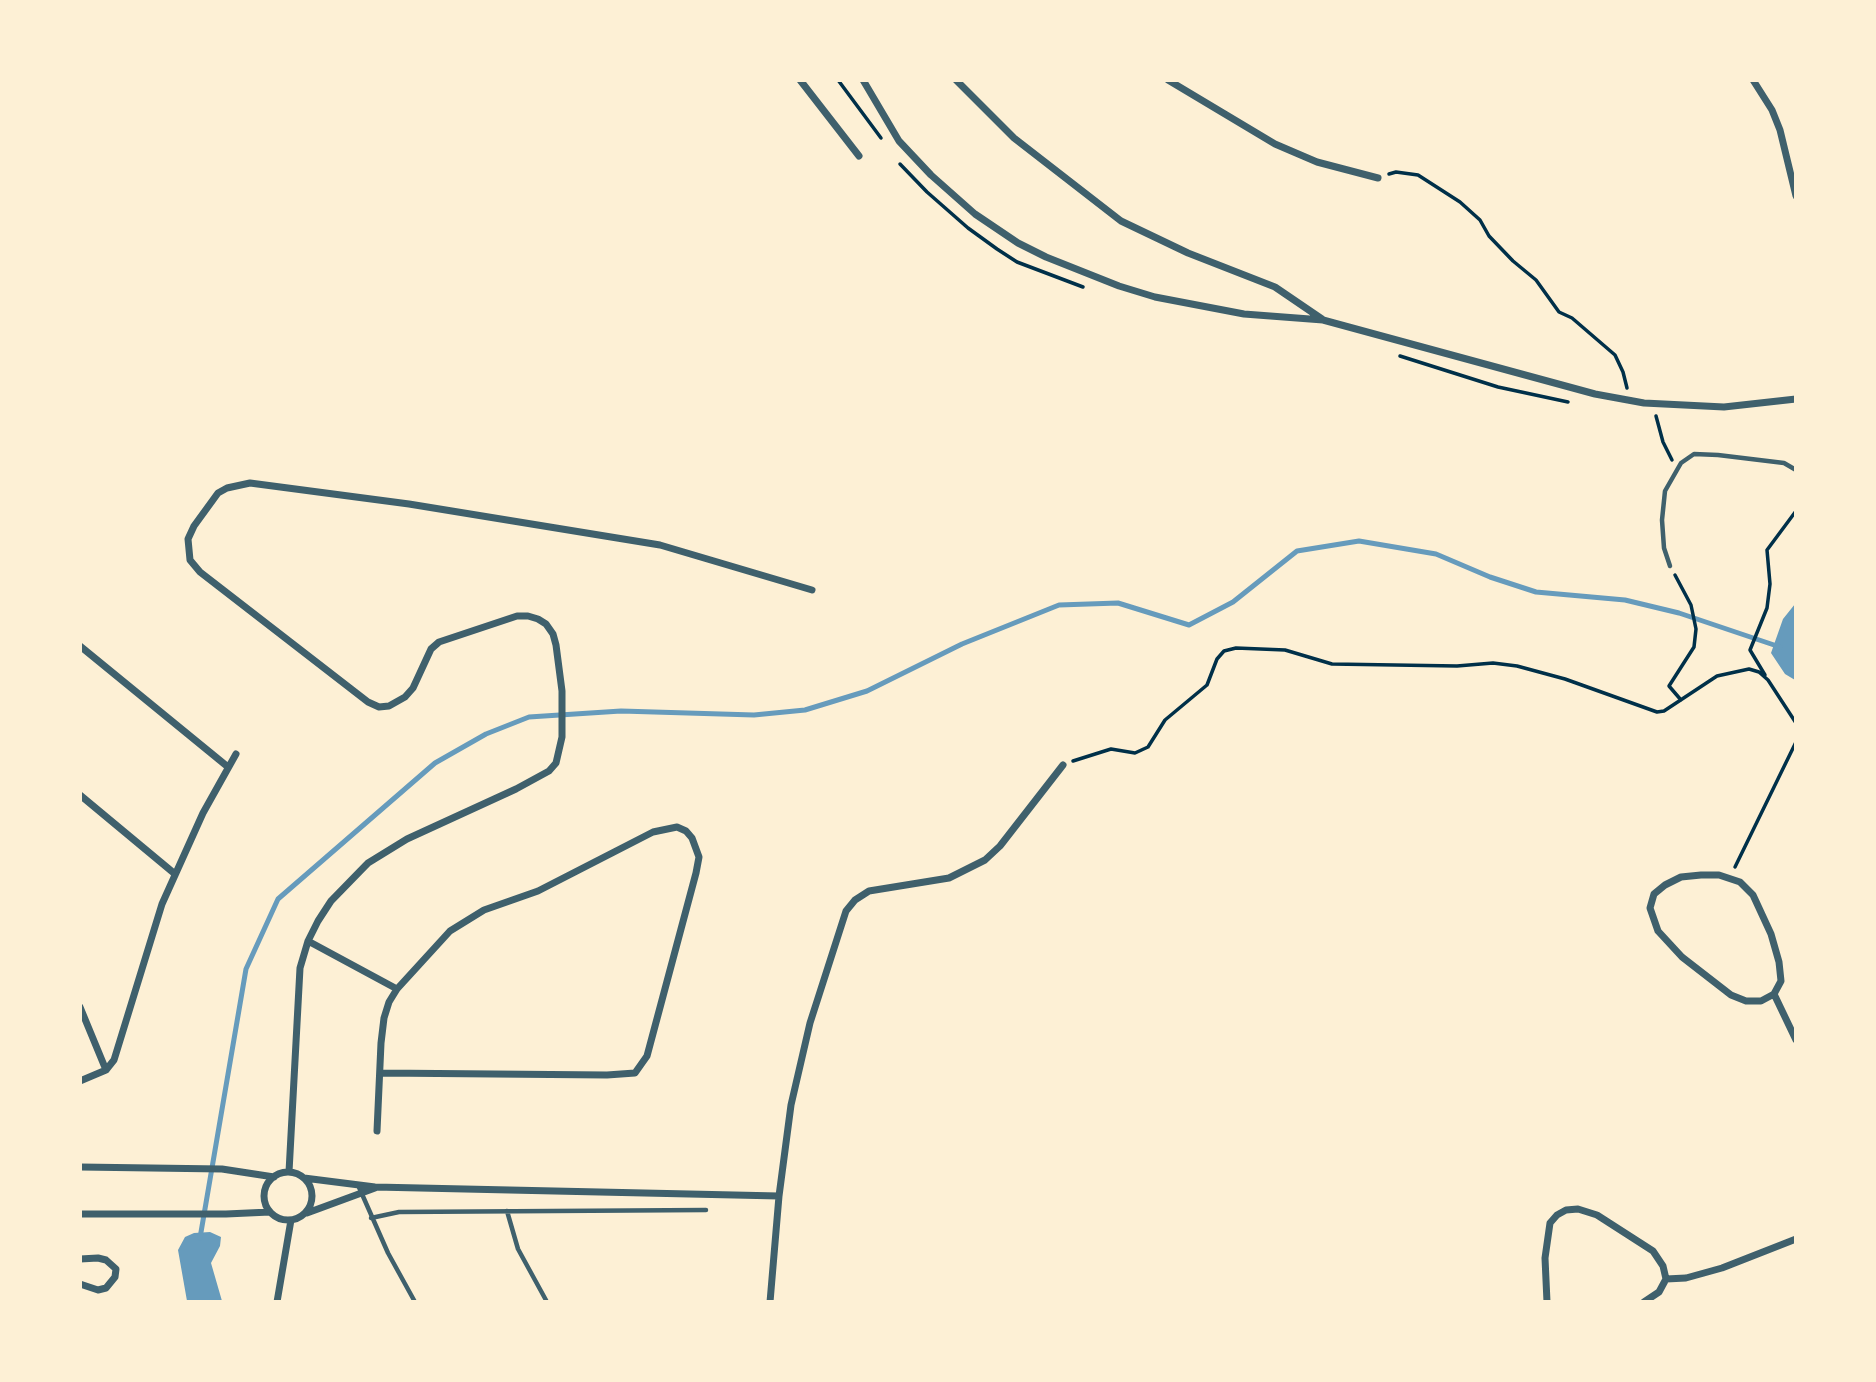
<!DOCTYPE html>
<html>
<head>
<meta charset="utf-8">
<style>
	body { margin:0 }
	#map { position:relative; width:1876px; height:1382px; overflow:hidden; background:#fdf0d5; font-family:Literata,serif }
	canvas { display:block }
	.frame { position:absolute; inset:0; border:82px solid #fdf0d5; pointer-events:none }
</style>
</head>
<body>
<div id="map">
<canvas width="1876" height="1382"></canvas>
<div class="frame"></div>
</div>
<script>
const ctx = document.querySelector('canvas').getContext('2d');
ctx.lineJoin = 'round';
function fillPath(path, color) { ctx.fillStyle = color; ctx.fill(path, 'evenodd'); }
const shape = rows => new Path2D(rows.map(r => 'M' + r).join(''));
function trace(path, color, width, dash) { ctx.strokeStyle = color; ctx.lineWidth = width; ctx.lineCap = dash ? 'butt' : 'round'; ctx.setLineDash(dash || []); ctx.stroke(path); }
fillPath(shape([
	[1795,604,1795,680,1785,674,1771,653,1783,619],
	[210,1232,221,1237,220,1246,211,1263,222,1301,187,1301,178,1250,185,1237,194,1233]
]), '#669bbc');
trace(shape([
	[200,1238,246,969,278,899,435,763,486,734,529,717,621,711,754,715,805,710,867,691,962,644,1059,605,1118,603,1189,625,1233,602,1297,551,1359,541,1436,554,1490,577,1536,592,1625,600,1679,613,1780,647]
]), '#669bbc', 5);
trace(shape([
	[838,80,881,138],
	[900,164,927,192,968,228,997,249,1017,262,1083,287],
	[1389,174,1396,172,1418,175,1460,202,1480,220,1489,236,1513,261,1536,280,1559,312,1572,318,1615,355,1623,372,1627,388],
	[1400,356,1498,387,1568,402],
	[1656,416,1663,442,1672,460],
	[1675,575,1691,605,1696,629,1694,647,1669,686,1681,700],
	[1765,675,1750,650,1767,608,1770,584,1767,550,1796,511],
	[1073,761,1111,749,1135,753,1148,747,1165,720,1207,685,1217,659,1224,651,1236,648,1285,650,1332,664,1457,666,1493,663,1517,666,1565,679,1657,712,1664,711,1717,676,1749,669,1759,672,1768,680,1796,723],
	[1735,867,1796,742]
]), '#003049', 3.5);
trace(shape([
	[1670,566,1664,548,1662,520,1665,491,1681,463,1694,454,1718,455,1784,463,1796,470],
	[358,1185,388,1253,415,1302],
	[507,1211,518,1249,547,1302],
	[371,1218,399,1212,706,1210]
]), '#3f606c', 4.5);
trace(shape([
	[800,80,859,156],
	[863,80,899,141,931,175,975,214,1018,243,1046,257,1119,286,1155,297,1244,314,1323,320,1595,394,1644,403,1724,407,1796,399],
	[956,80,1014,138,1121,221,1188,253,1275,287,1322,319],
	[1168,80,1275,144,1317,162,1378,178],
	[1753,80,1772,110,1780,130,1796,196],
	[80,646,228,767],
	[80,795,175,874],
	[1701,875,1719,875,1740,882,1753,895,1771,934,1779,962,1781,981,1774,994,1761,1001,1746,1001,1731,995,1682,957,1658,931,1650,908,1654,894,1665,885,1681,877,1701,875],
	[308,941,397,989],
	[1774,994,1796,1040],
	[80,1007,106,1070],
	[80,1081,106,1070,114,1060,162,904,203,813,236,754],
	[377,1131,381,1043,384,1018,389,1002,397,989,450,931,484,910,538,891,653,832,677,827,686,831,692,838,699,857,696,873,647,1056,635,1073,607,1075,381,1073],
	[80,1167,222,1169,274,1177],
	[289,1172,300,968,308,941,318,921,331,901,368,863,407,839,516,789,549,771,556,763,562,737,562,691,556,645,553,634,546,624,538,619,528,616,517,616,439,642,431,649,413,688,405,697,389,706,379,707,368,702,200,572,190,560,188,539,194,526,218,493,227,488,250,483,409,504,660,545,812,590],
	'264 1196a24 24 0 1 1 48 0a24 24 0 1 1-48 0Z',
	[304,1178,375,1187,779,1196],
	[307,1213,375,1188],
	[80,1214,226,1214,270,1212],
	[80,1259,98,1258,106,1260,116,1269,115,1277,106,1288,98,1290,80,1284],
	[1666,1279,1686,1278,1722,1268,1796,1239],
	[277,1302,291,1220],
	[770,1302,779,1196,791,1105,810,1023,846,911,855,900,869,891,949,878,985,860,1000,846,1063,765],
	[1547,1302,1545,1258,1550,1223,1557,1215,1566,1210,1578,1209,1597,1215,1653,1251,1663,1266,1666,1279,1659,1292,1644,1302]
]), '#3f606c', 7);
</script>
</body>
</html>
